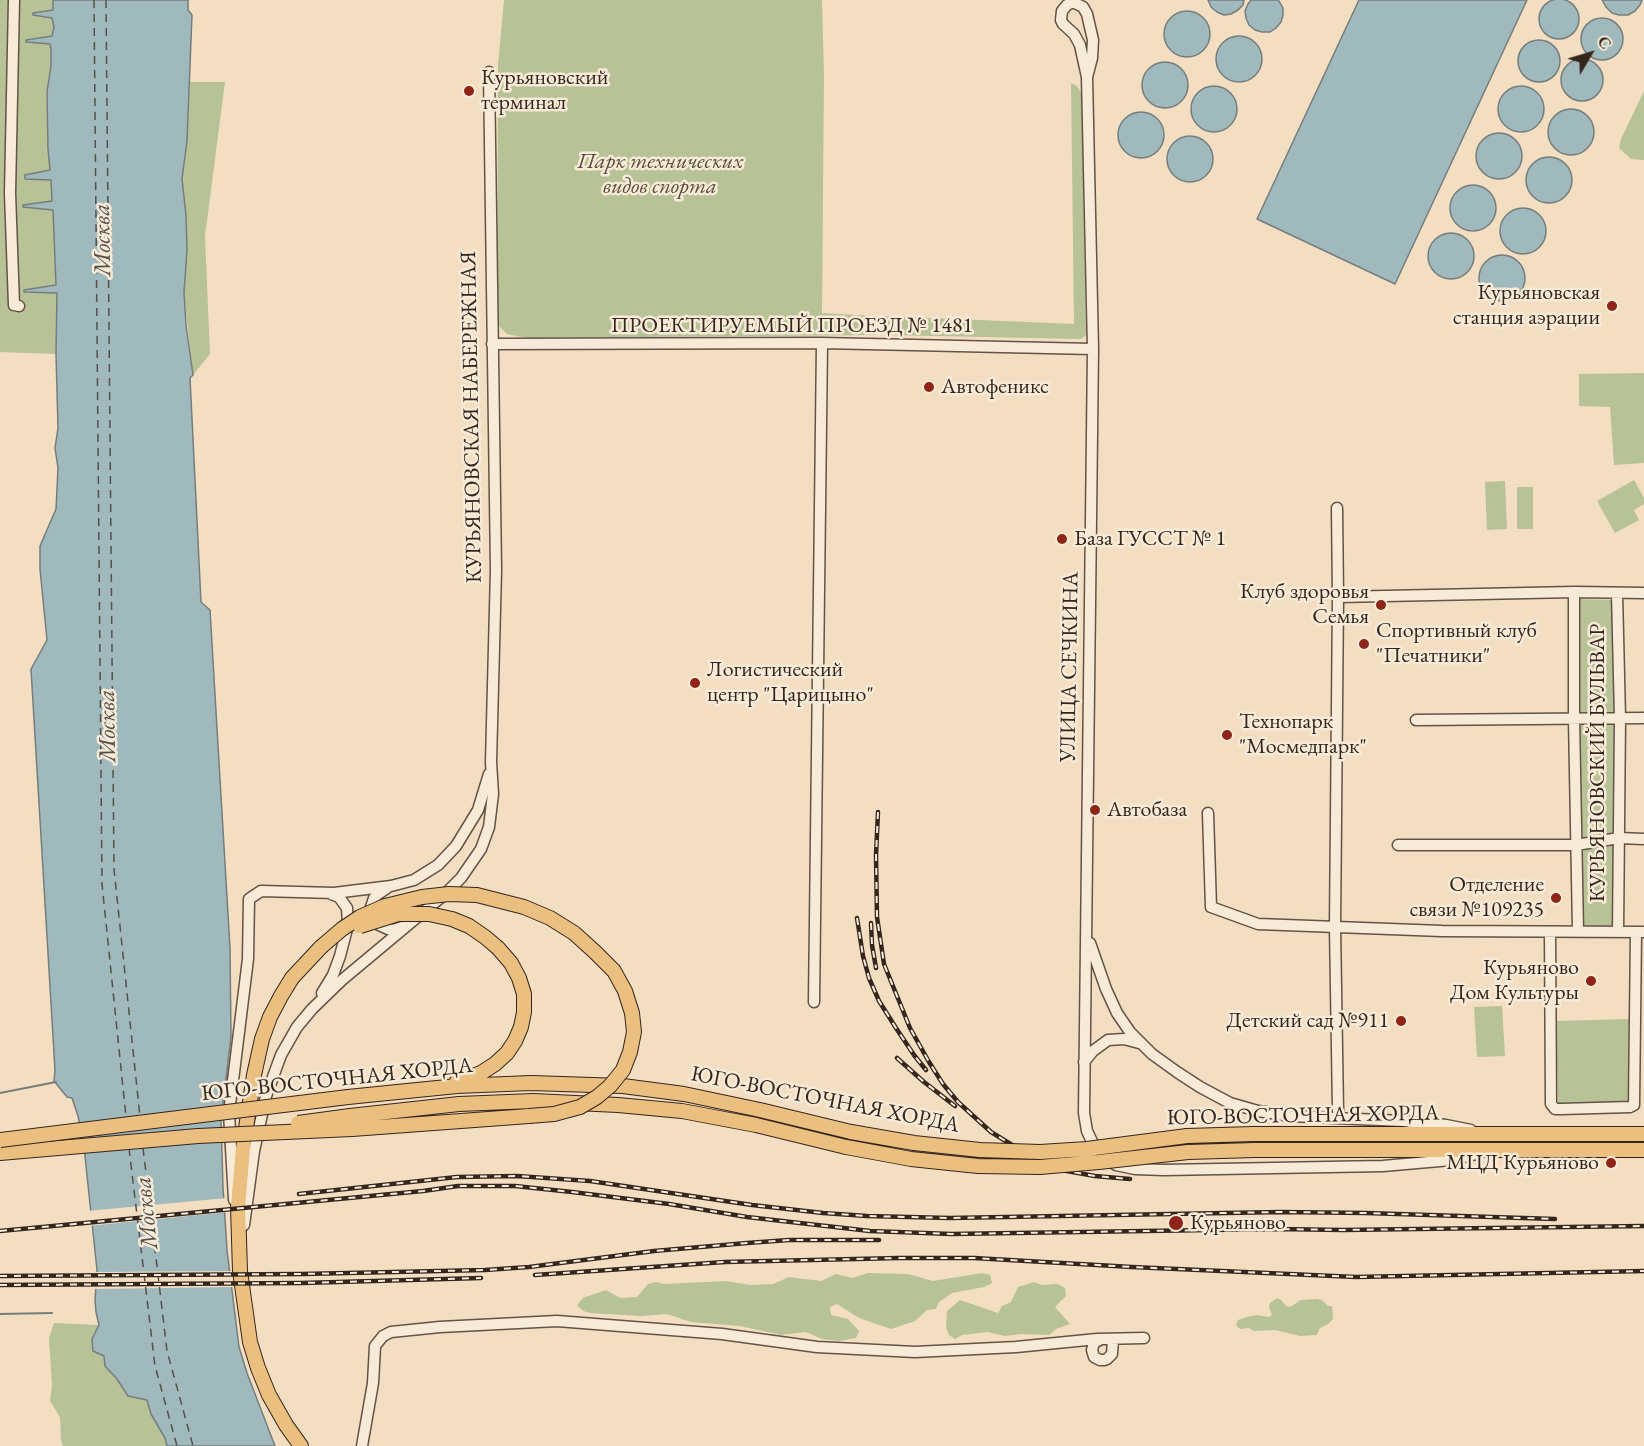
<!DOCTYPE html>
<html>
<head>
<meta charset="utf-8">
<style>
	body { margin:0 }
	#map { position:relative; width:1644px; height:1446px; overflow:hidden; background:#f3dec1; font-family:"EB Garamond",serif }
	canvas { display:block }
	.north { position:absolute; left:1560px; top:24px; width:60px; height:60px; -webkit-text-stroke:4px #f7ead7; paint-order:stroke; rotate:52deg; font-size:16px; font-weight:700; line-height:24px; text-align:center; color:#34251d }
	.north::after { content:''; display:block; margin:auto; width:21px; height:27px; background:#34251d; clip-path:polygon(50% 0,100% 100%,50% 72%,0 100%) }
</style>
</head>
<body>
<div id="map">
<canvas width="1644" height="1446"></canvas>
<div class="north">С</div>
</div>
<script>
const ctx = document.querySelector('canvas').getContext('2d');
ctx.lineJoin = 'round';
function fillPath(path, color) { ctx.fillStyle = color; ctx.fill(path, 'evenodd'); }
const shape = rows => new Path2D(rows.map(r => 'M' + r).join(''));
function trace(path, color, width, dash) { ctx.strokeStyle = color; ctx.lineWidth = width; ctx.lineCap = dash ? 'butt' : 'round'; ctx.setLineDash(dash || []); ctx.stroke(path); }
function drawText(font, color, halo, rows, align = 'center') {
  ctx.font = font + ' "EB Garamond",serif'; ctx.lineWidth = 5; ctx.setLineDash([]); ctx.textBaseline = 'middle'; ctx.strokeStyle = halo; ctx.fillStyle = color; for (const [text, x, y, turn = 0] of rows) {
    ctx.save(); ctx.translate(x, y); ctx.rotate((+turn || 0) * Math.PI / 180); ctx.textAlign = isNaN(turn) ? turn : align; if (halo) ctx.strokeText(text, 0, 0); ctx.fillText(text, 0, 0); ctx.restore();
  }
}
fillPath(shape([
	[0,0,53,0,53,10,33,14,52,18,54,28,52,36,26,39,26,42,50,44,51,49,51,66,47,92,48,149,50,171,25,175,25,179,51,180,52,201,23,205,23,207,53,210,56,285,24,290,24,292,57,292,56,354,0,352],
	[504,0,822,0,824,75,822,313,874,316,875,335,527,338,507,334,499,326,497,314,498,65],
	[190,82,225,82,205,236,210,354,193,375,184,293,187,250,186,215,182,179,187,141],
	[1071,83,1077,86,1082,94,1086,335,1081,339,885,335,885,316,1074,324],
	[1644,91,1644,160,1631,159,1619,148,1621,139],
	[1644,373,1644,463,1614,465,1610,407,1579,406,1579,374],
	[1634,480,1644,498,1644,504,1634,510,1639,520,1615,533,1597,501],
	[1505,481,1507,529,1487,530,1485,482],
	[1517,487,1533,487,1533,529,1517,529],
	[1578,599,1614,600,1617,714,1578,715],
	[1617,721,1615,834,1580,841,1577,723],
	[1616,842,1614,930,1582,929,1580,849],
	[1502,1006,1505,1056,1477,1057,1474,1007],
	[1631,1019,1633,1102,1558,1103,1556,1021],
	[868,1273,908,1274,933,1281,982,1273,990,1275,992,1283,984,1287,952,1293,939,1302,936,1309,927,1310,915,1321,891,1329,859,1318,837,1304,830,1307,831,1315,848,1319,859,1331,856,1338,839,1341,822,1339,806,1332,781,1335,740,1326,691,1322,667,1314,642,1316,591,1313,583,1311,577,1305,583,1298,606,1290,620,1298,637,1297,648,1284,656,1282,664,1284,726,1281,750,1285,773,1284,789,1277,821,1281,836,1274,852,1278],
	[1034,1282,1042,1285,1058,1284,1065,1288,1066,1296,1055,1307,1070,1324,1056,1329,1049,1335,1021,1334,1005,1336,988,1332,962,1335,955,1339,949,1335,946,1328,947,1311,960,1300,998,1313,1002,1306,1011,1302,1018,1287],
	[1277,1298,1281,1300,1286,1306,1290,1307,1301,1300,1317,1299,1322,1300,1328,1306,1332,1306,1333,1319,1328,1324,1320,1328,1317,1335,1300,1336,1275,1330,1254,1331,1249,1328,1240,1329,1236,1325,1238,1320,1247,1317,1256,1315,1269,1317,1272,1315,1269,1307,1270,1303],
	[54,1323,99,1325,92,1339,104,1356,105,1366,117,1379,128,1396,147,1400,151,1414,165,1438,167,1446,63,1446,61,1441,60,1417,50,1401,52,1385,49,1338]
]), '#b7c296');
const water = shape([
	'1539 19a20 20 0 1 1 40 0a20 20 0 1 1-40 0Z',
	[53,0,188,0,188,10,192,15,187,141,182,179,186,215,187,250,184,293,186,325,193,375,190,378,201,602,210,610,230,948,231,1037,221,1120,223,1187,227,1250,239,1347,247,1373,275,1446,167,1446,165,1438,151,1414,147,1400,128,1396,117,1379,105,1366,104,1356,93,1351,92,1339,99,1325,96,1312,95,1300,97,1270,84,1147,78,1116,72,1098,67,1097,54,1081,55,1070,31,669,47,640,40,569,40,546,56,509,58,468,55,448,58,428,56,354,57,293,24,292,24,290,56,285,53,210,23,207,23,205,52,201,51,180,25,179,25,175,50,170,48,149,47,92,51,66,51,49,50,44,26,42,26,40,52,36,54,27,52,18,33,15,33,13,53,10,53,0],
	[1208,0,1244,0,1243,5,1238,10,1231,14,1224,15,1217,12,1211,7,1208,0],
	[1251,0,1278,0,1279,1,1283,8,1283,15,1281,22,1276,28,1270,32,1262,32,1255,30,1249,25,1246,18,1245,11,1248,4,1251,0],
	[1359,0,1527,0,1395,284,1257,219,1359,0],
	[1602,0,1642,0,1640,5,1635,11,1628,15,1619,15,1612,13,1606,7,1602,0],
	'1164 34a23 23 0 1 1 46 0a23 23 0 1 1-46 0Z',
	'1581 39a21 21 0 1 1 42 0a21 21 0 1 1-42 0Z',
	'1216 59a23 23 0 1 1 46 0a23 23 0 1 1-46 0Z',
	'1518 61a21 21 0 1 1 42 0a21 21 0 1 1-42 0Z',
	'1561 80a21 21 0 1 1 42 0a21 21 0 1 1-42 0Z',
	'1142 85a23 23 0 1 1 46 0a23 23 0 1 1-46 0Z',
	'1498 109a23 23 0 1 1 46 0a23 23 0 1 1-46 0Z',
	'1191 109a23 23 0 1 1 46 0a23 23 0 1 1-46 0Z',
	'1548 132a23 23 0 1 1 46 0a23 23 0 1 1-46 0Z',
	'1118 135a23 23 0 1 1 46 0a23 23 0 1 1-46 0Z',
	'1476 156a23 23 0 1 1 46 0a23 23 0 1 1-46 0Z',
	'1167 159a23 23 0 1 1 46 0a23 23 0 1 1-46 0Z',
	'1526 180a23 23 0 1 1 46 0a23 23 0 1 1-46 0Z',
	'1450 208a23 23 0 1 1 46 0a23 23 0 1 1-46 0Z',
	'1500 231a23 23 0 1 1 46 0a23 23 0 1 1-46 0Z',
	'1428 256a23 23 0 1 1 46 0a23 23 0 1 1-46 0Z',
	'1479 278a23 23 0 1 1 46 0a23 23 0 1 1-46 0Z'
]);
fillPath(water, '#a0b9bd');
trace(water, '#757e7d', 1.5);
fillPath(shape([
	[227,1198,228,1212,88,1226,87,1211],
	[233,1271,234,1287,93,1289,94,1272]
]), '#f3dec1');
trace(shape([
	[0,1093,56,1082],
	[0,1314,52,1313]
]), '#757e7d', 2);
trace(shape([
	[94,0,102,884,126,1117],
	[106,0,114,869,140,1117],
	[129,1148,155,1366,177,1446],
	[143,1148,167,1351,193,1446]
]), '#54514d', 1.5, [8, 6]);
const minor = shape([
	[14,0,10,193,14,305,19,306],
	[1087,77,1092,58,1093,40,1087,14,1083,7,1075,3,1071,3,1067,5,1062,11,1061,20,1063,24,1074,34,1080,45,1087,77,1093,349,1084,1113,1087,1131,1095,1148,1099,1153],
	[492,344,822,343,1093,349],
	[1337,508,1338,597,1335,927,1338,1111],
	[1574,592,1574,719,1578,931],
	[1617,593,1620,718,1618,932],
	[1338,597,1574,592,1644,593],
	[1416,720,1644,718],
	[1208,813,1211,907,1258,924,1442,931,1644,932],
	[1398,845,1576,845,1619,838,1644,839],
	[387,888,378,894,374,898,371,907,373,917,379,925,388,929,393,930,402,927],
	[1550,932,1551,1104,1555,1109,1561,1109,1630,1107,1634,1105,1636,932],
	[1090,943,1106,989,1117,1013,1130,1032,1152,1054,1177,1072,1200,1087,1230,1103,1258,1111,1290,1116,1403,1121,1446,1125,1471,1130],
	[322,993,333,975,340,956,348,925,347,908,339,897,331,894],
	[814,1002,822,343],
	[1084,1062,1093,1051,1108,1040,1124,1039,1139,1043],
	[1111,1162,1116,1165,1135,1169,1164,1170,1383,1166,1451,1160,1477,1154],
	[234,1200,229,1113,248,959,249,899,261,891,334,893,391,886,414,880,438,865,456,846,478,810,489,774],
	[244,1225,254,1151,266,1096,281,1055,297,1027,312,1009,342,980,445,894,461,878,481,849,489,827,493,794,491,762,496,570,489,72],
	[1101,1339,1094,1343,1092,1350,1094,1357,1100,1360,1104,1360,1107,1359,1112,1354,1113,1339],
	[362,1446,373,1383,375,1346,383,1336,391,1332,440,1327,557,1321,722,1334,817,1347,915,1352,1016,1347,1097,1339,1144,1338]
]);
const major = shape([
	[457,1081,481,1073,495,1064,507,1053,515,1041,521,1027,524,1012,524,994,519,978,511,963,498,948],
	[348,1097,457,1086,531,1083,623,1086,684,1094,760,1110,851,1132],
	[350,1116,459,1104,533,1101,618,1105,682,1111,756,1125,846,1147],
	[352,1129,529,1116],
	[1187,1136,1253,1134,1644,1134],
	[1188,1152,1255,1150,1644,1150],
	[0,1153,198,1136],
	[301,1446,286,1425,269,1395,258,1368,250,1342,240,1271,238,1207,243,1148,254,1075,262,1039,270,1017,281,996,292,978,321,947]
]);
trace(minor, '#645346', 13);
trace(major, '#34251d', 16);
trace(minor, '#f7ead7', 10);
trace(major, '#eabf80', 14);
const rail = shape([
	[878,812,876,855,877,917,884,964,910,1028,929,1062,943,1084,958,1102,991,1132,1035,1159,1061,1170,1095,1176,1130,1179],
	[857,918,863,956,869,978,879,1001,896,1028,914,1055,926,1070],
	[871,923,872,945,876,968],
	[897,1058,924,1082,955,1106],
	[299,1194,457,1177,517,1176,590,1181,752,1205,823,1213,867,1216,950,1218,1281,1212,1366,1213,1555,1219],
	[0,1231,423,1191,458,1186,515,1186,572,1192,669,1204,747,1217,870,1231,951,1234,1276,1229,1343,1230,1644,1226],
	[535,1275,725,1262,899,1258,974,1258,1132,1267,1356,1277,1644,1271],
	[0,1276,302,1274,485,1270,529,1267,654,1251,747,1243,789,1240,879,1240],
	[0,1285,302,1283,481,1278]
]);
trace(rail, '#34251d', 4.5);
trace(rail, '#f7ead7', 2, [7]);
const majorBridge = shape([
	[360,926,398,914,429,914,452,919,469,926,485,937,498,948],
	[321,947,342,929,360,917,385,906,422,897,449,894,477,895,524,907,550,918,574,933,595,952,614,971,625,991,632,1013,634,1032,630,1052,623,1070,610,1086,597,1097,580,1107,554,1114,529,1116],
	[298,1123,350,1116],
	[851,1132,914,1143,980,1150,1040,1152,1087,1149,1187,1136],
	[198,1136,352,1129],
	[0,1140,348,1097],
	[846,1147,911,1159,978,1166,1040,1167,1099,1162,1188,1152]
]);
trace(majorBridge, '#34251d', 16, []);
trace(majorBridge, '#eabf80', 14);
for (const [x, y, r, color] of [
	[469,91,6,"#8f2418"],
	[1612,306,6,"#8f2418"],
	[929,387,6,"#8f2418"],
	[1062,539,6,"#8f2418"],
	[1381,605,6,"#8f2418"],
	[1364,644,6,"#8f2418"],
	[695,683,6,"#8f2418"],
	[1227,735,6,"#8f2418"],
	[1095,810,6,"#8f2418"],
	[1556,898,6,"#8f2418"],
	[1591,981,6,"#8f2418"],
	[1401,1021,6,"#8f2418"],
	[1611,1163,6,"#8f2418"],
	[1176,1223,8,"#8f2418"]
]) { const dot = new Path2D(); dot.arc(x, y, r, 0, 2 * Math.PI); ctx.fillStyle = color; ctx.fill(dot); trace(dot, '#f7ead7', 2); }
drawText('22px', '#34251d', '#f7ead7', [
	["Курьяновский",481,78],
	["терминал",481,103],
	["Курьяновская",1600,293,"right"],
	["станция аэрации",1600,318,"right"],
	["Автофеникс",941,387],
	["База ГУССТ № 1",1074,539],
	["Клуб здоровья",1369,592,"right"],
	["Семья",1369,617,"right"],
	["Спортивный клуб",1376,631],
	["\"Печатники\"",1376,656],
	["Логистический",707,670],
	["центр \"Царицыно\"",707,695],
	["Технопарк",1239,722],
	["\"Мосмедпарк\"",1239,747],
	["Автобаза",1107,810],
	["Отделение",1544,885,"right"],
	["связи №109235",1544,910,"right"],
	["Курьяново",1579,968,"right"],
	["Дом Культуры",1579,993,"right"],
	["Детский сад №911",1389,1021,"right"],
	["МЦД Курьяново",1599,1163,"right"],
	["Курьяново",1190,1223]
], 'left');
drawText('italic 22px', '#554c3b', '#f7ead7', [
	["Парк технических",660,162],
	["видов спорта",660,187]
]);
drawText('22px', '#34251d', '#f7ead7', [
	["ПРОЕКТИРУЕМЫЙ ПРОЕЗД № 1481",792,326],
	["КУРЬЯНОВСКАЯ НАБЕРЕЖНАЯ",472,417,-91],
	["УЛИЦА СЕЧКИНА",1070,667,-89],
	["КУРЬЯНОВСКИЙ БУЛЬВАР",1598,763,-90],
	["ЮГО-ВОСТОЧНАЯ ХОРДА",337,1080,-6],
	["ЮГО-ВОСТОЧНАЯ ХОРДА",825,1100,11],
	["ЮГО-ВОСТОЧНАЯ ХОРДА",1303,1116,-1]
]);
drawText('italic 24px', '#54514d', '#f7ead7', [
	["Москва",103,240,-91],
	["Москва",108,726,-91],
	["Москва",147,1213,-96]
]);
</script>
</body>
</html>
